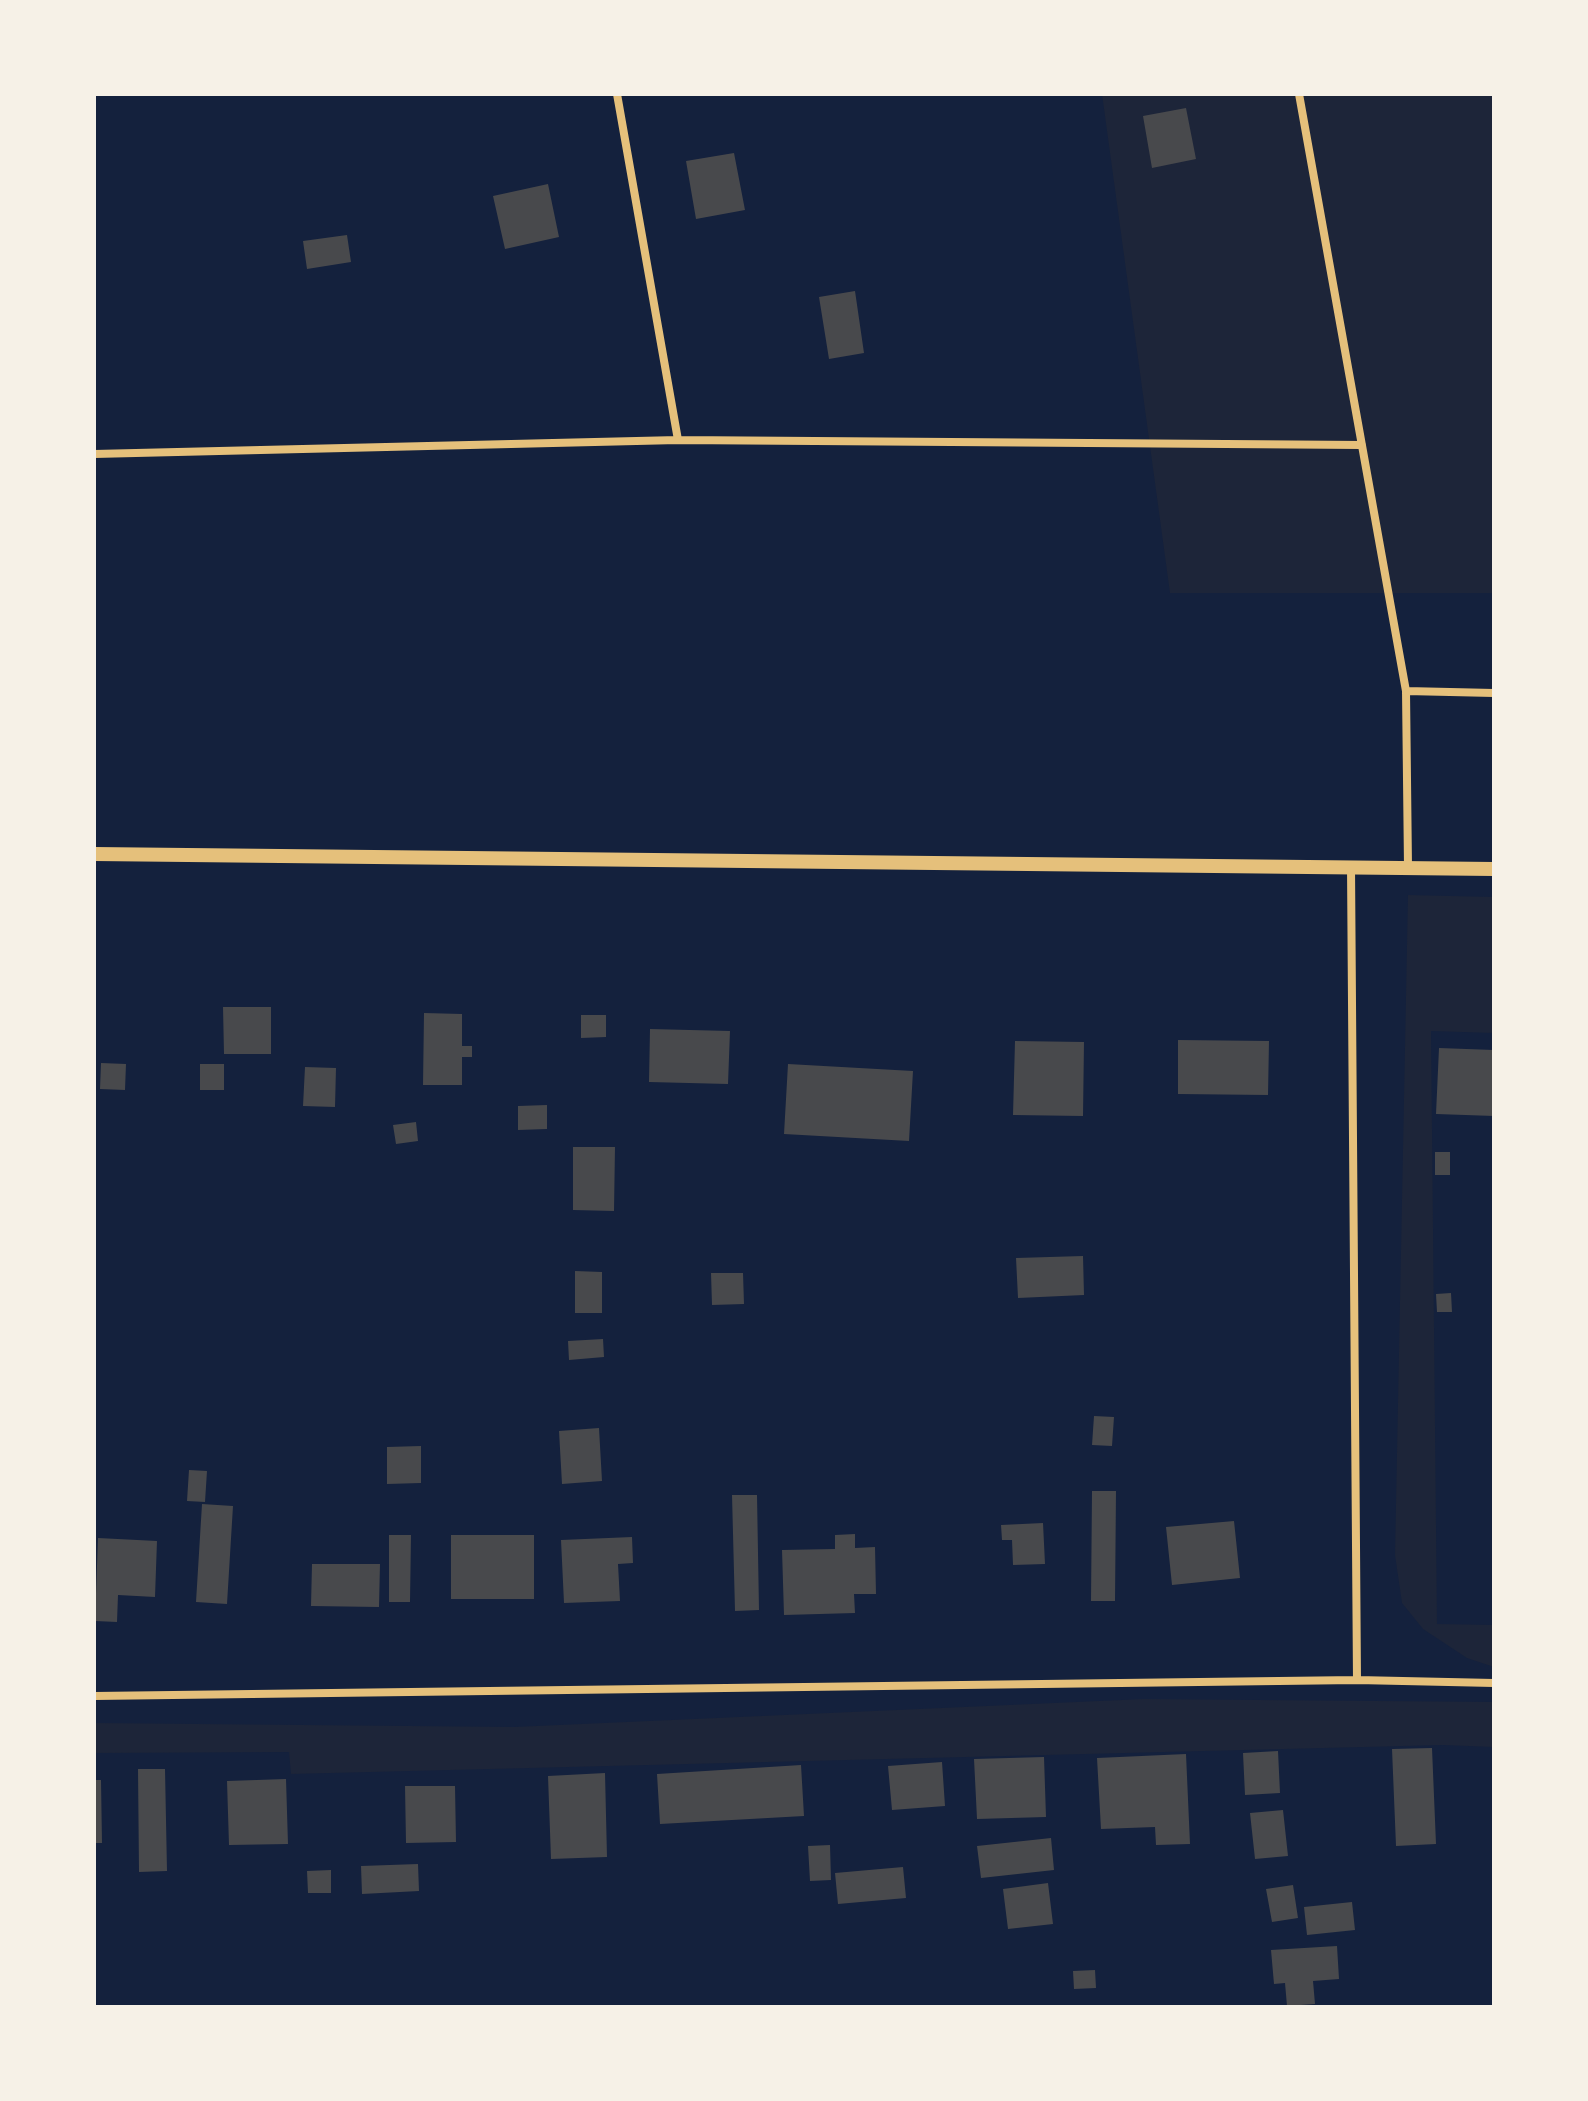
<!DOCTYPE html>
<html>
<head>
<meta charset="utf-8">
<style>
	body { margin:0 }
	#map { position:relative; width:1588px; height:2101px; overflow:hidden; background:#14213d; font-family:Manrope,sans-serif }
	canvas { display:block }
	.frame { position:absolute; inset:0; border:96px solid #f6f1e7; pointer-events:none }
</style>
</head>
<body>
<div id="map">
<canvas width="1588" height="2101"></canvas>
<div class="frame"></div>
</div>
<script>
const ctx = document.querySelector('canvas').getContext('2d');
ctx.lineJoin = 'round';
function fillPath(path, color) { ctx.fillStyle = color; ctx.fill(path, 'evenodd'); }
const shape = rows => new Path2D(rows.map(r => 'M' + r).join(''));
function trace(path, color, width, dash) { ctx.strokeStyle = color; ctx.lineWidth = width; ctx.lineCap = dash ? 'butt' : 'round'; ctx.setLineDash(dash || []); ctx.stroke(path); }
fillPath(shape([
	[1102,94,1494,94,1494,593,1170,593],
	[1408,895,1494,897,1494,1033,1431,1031,1437,1624,1494,1625,1494,1667,1467,1658,1423,1629,1402,1603,1395,1555],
	[1144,1699,1494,1702,1494,1747,1443,1745,291,1774,289,1752,94,1753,94,1723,514,1727]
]), '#1d2539');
fillPath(shape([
	[1186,108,1196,159,1152,168,1143,116],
	[734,153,745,210,696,219,686,161],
	[548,184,559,237,505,249,493,196],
	[347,235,351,262,307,269,303,241],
	[855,291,864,353,829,359,819,297],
	[223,1007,271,1007,271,1054,224,1054],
	[424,1013,462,1014,462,1046,472,1046,472,1057,462,1057,462,1085,423,1085],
	[581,1015,606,1015,606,1037,581,1038],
	[650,1029,730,1031,728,1084,649,1082],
	[1178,1040,1269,1041,1268,1095,1178,1094],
	[1015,1041,1084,1042,1083,1116,1013,1115],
	[1439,1048,1494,1050,1494,1116,1436,1114],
	[101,1063,126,1064,125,1090,100,1089],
	[200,1064,224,1064,224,1090,200,1090],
	[788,1064,913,1071,909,1141,784,1134],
	[305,1067,336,1068,335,1107,303,1106],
	[547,1105,547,1129,518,1130,518,1106],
	[416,1122,418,1141,396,1144,393,1125],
	[573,1147,615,1147,614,1211,573,1210],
	[1435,1152,1450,1152,1450,1175,1435,1175],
	[1083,1256,1084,1295,1018,1298,1016,1258],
	[575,1271,602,1272,602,1313,575,1313],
	[711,1273,743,1273,744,1304,712,1305],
	[1451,1293,1452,1312,1437,1312,1436,1294],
	[603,1339,604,1357,569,1360,568,1341],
	[1094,1416,1114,1417,1112,1446,1092,1445],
	[599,1428,602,1481,562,1484,559,1431],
	[421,1446,421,1483,387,1484,387,1447],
	[189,1470,207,1471,205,1502,187,1501],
	[1092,1491,1116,1491,1115,1601,1091,1601],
	[732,1495,757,1495,759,1610,735,1611],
	[202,1504,233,1506,227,1604,196,1602],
	[1234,1521,1240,1578,1172,1585,1166,1527],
	[1043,1523,1045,1564,1013,1565,1012,1540,1002,1540,1001,1525],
	[855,1534,855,1548,875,1547,876,1594,854,1594,855,1613,784,1615,782,1550,835,1549,835,1535],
	[389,1535,411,1535,410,1602,389,1602],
	[451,1535,534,1535,534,1599,451,1599],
	[632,1537,633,1563,618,1564,620,1601,564,1603,561,1540],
	[98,1538,157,1541,155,1597,118,1595,117,1622,95,1621],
	[312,1564,380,1564,379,1607,311,1606],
	[1432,1748,1436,1844,1396,1846,1392,1749],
	[1278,1751,1280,1793,1245,1795,1243,1753],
	[1186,1754,1190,1844,1156,1845,1155,1827,1101,1829,1097,1758],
	[1044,1757,1046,1817,977,1819,974,1759],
	[942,1762,945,1806,892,1810,888,1766],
	[801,1765,804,1816,660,1824,657,1774],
	[138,1769,165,1769,167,1871,139,1872],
	[605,1773,607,1857,551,1859,548,1776],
	[286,1779,288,1844,229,1845,227,1781],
	[94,1780,101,1780,102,1843,94,1843],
	[405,1786,455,1786,456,1842,406,1843],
	[1283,1810,1288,1856,1255,1859,1250,1813],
	[1051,1838,1054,1870,981,1878,977,1846],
	[830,1845,831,1880,810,1881,808,1846],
	[418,1864,419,1891,362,1894,361,1866],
	[903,1867,906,1898,838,1904,835,1873],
	[331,1870,331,1893,308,1893,307,1871],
	[1048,1883,1053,1924,1008,1929,1003,1889],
	[1293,1885,1298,1918,1272,1922,1266,1889],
	[1352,1902,1355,1930,1307,1935,1304,1907],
	[1337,1946,1339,1979,1313,1981,1315,2004,1287,2006,1285,1983,1274,1984,1271,1950],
	[1095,1970,1096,1988,1074,1989,1073,1971]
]), '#48494c');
trace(shape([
	[617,94,678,440],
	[1299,94,1406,691],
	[94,454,678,440,1362,445],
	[1351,867,1357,1680],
	[1408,867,1406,691,1494,693],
	[94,1696,1357,1680,1494,1683]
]), '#e5c07b', 8);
trace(shape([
	[94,854,1494,869]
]), '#e5c07b', 14);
</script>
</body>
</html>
